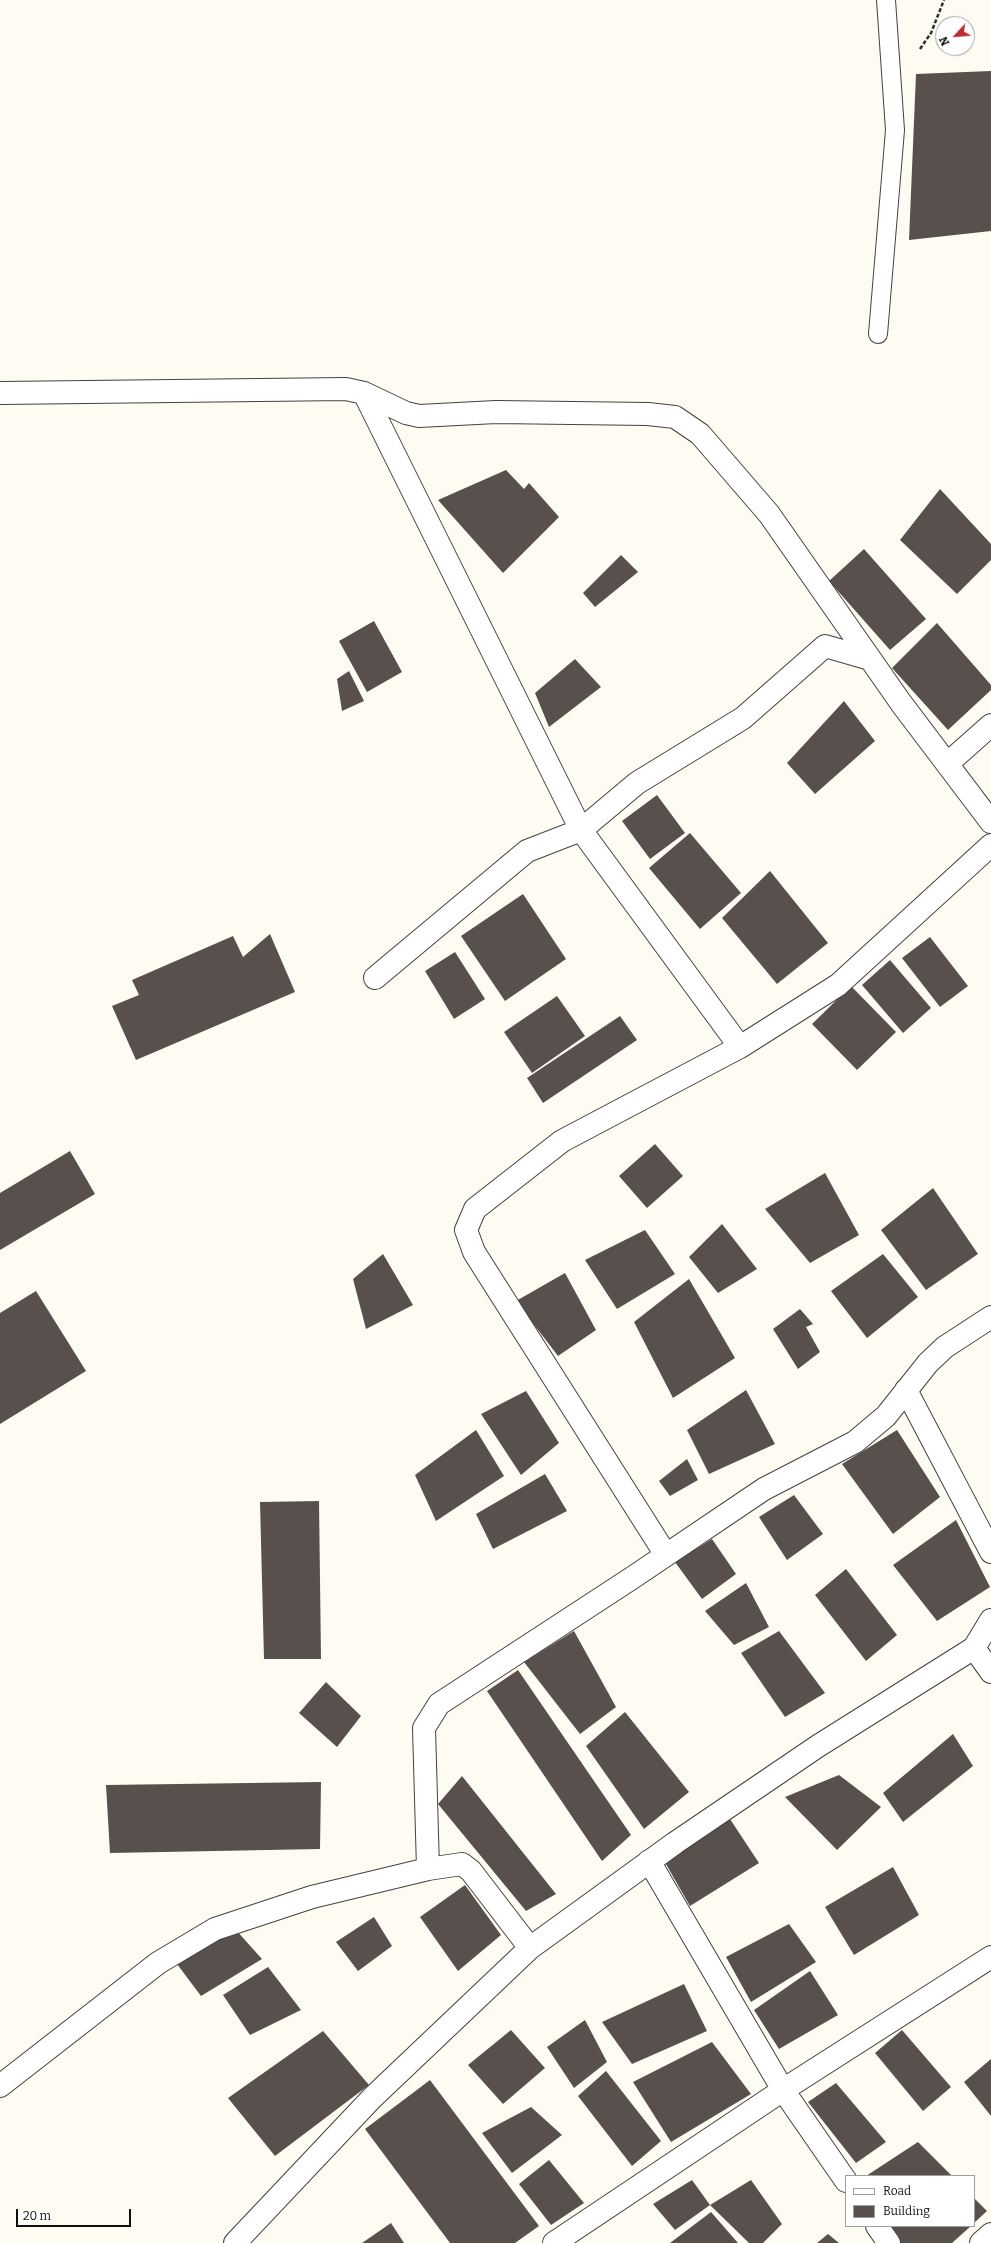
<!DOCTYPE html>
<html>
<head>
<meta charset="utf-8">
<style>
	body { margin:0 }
	#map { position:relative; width:991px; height:2243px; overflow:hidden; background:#fefcf2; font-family:Bitter,serif }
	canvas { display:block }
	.legend { position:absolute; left:845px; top:2175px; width:130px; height:52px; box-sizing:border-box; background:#fff; border:1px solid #9f9f9f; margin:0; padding:5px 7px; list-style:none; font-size:12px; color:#0f0f0f }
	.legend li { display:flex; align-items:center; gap:8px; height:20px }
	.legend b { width:20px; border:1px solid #9f9f9f }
	.north { position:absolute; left:935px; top:16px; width:40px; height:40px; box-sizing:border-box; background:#fff; border:1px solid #9f9f9f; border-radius:50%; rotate:244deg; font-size:11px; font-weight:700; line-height:16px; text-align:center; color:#0f0f0f }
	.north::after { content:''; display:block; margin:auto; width:14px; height:18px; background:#ba2c31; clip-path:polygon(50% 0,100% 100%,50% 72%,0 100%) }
	.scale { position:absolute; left:16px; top:2209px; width:115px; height:18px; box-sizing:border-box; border:2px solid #0f0f0f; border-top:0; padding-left:5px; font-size:12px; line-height:14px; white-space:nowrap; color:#0f0f0f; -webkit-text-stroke:3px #fff; paint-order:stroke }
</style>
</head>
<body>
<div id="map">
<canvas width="991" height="2243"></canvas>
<ul class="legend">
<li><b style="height:5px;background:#fff"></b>Road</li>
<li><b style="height:11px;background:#57504c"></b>Building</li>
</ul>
<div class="north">N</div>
<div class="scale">20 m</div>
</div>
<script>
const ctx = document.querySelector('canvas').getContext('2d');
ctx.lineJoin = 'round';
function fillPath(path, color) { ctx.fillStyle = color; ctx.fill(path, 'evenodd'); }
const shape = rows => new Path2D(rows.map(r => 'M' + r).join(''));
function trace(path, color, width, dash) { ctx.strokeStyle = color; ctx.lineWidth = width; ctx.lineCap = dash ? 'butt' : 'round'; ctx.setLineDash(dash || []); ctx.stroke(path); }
fillPath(shape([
	[991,71,991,231,909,240,916,74],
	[506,470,524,489,529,483,559,517,503,573,438,500],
	[940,489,991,544,991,560,957,594,900,540],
	[864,549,926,619,890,650,829,581],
	[621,555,638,572,595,607,583,593],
	[374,621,402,672,367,692,339,641],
	[937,623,991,685,991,690,948,730,892,668],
	[575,659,601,687,549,727,535,693],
	[349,671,364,701,342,711,337,679],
	[844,701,875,741,815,794,787,763],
	[657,795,685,833,650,859,622,821],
	[690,833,741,893,700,929,649,868],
	[770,871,828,943,777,984,722,918],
	[523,894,566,959,505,1001,461,936],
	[270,934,295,992,136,1060,112,1006,139,995,132,980,233,936,243,957],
	[930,937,968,986,940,1007,902,958],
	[455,952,485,999,454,1019,425,971],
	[890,960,931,1008,903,1033,862,985],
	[851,986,896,1032,857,1070,812,1024],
	[557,996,585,1036,532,1073,504,1032],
	[620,1016,637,1040,543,1103,527,1078],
	[655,1144,683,1176,647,1208,619,1176],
	[70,1151,95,1194,0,1250,0,1193],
	[825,1173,859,1235,810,1263,765,1209],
	[933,1188,978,1254,926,1290,881,1230],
	[722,1224,757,1269,718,1293,689,1257],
	[645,1230,675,1274,617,1309,585,1260],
	[383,1254,413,1305,366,1329,353,1279],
	[883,1254,918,1297,867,1338,831,1291],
	[565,1273,596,1330,558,1356,516,1301],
	[689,1279,735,1358,673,1398,634,1322],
	[36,1291,86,1371,0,1424,0,1313],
	[800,1309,813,1324,806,1327,820,1352,798,1369,773,1329],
	[746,1390,775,1444,709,1474,687,1430],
	[526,1391,559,1443,521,1475,481,1414],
	[476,1430,504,1476,436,1521,415,1475],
	[897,1430,940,1497,893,1534,842,1464],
	[687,1459,698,1480,670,1496,659,1481],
	[545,1474,567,1511,493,1549,476,1514],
	[794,1495,823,1534,787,1560,759,1517],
	[319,1501,321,1659,264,1659,260,1502],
	[956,1520,990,1587,937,1621,893,1565],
	[712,1539,736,1574,702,1599,675,1562],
	[846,1569,897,1635,866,1661,815,1595],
	[746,1583,769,1627,734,1645,705,1611],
	[574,1631,616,1707,580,1734,524,1662],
	[779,1631,825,1693,785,1717,741,1653],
	[518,1670,631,1835,602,1861,487,1691],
	[326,1682,361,1716,337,1747,299,1713],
	[625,1712,689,1792,644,1829,586,1746],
	[953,1734,973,1766,903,1822,883,1793],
	[839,1775,881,1807,837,1850,785,1797],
	[462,1776,556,1894,526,1911,438,1804],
	[321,1782,320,1849,110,1853,106,1785],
	[728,1816,759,1863,690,1906,663,1859],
	[893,1867,919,1915,854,1955,825,1907],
	[465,1885,501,1935,458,1971,420,1917],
	[374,1917,392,1946,358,1971,336,1942],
	[789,1924,816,1962,751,2002,726,1957],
	[236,1930,262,1959,201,1996,177,1964,214,1941],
	[268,1967,301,2010,250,2035,223,1995],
	[810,1971,838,2015,779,2049,754,2010],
	[684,1984,707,2031,632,2064,602,2022],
	[585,2020,607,2062,574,2088,547,2047],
	[511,2030,545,2068,503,2104,468,2065],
	[902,2030,951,2087,923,2111,875,2053],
	[323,2031,369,2085,275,2156,228,2098],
	[712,2042,751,2094,671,2142,633,2082],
	[991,2059,991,2116,964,2082],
	[606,2071,661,2141,632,2166,578,2096],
	[430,2080,539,2226,515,2243,450,2243,365,2129],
	[836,2083,886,2142,856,2163,808,2102],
	[531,2107,562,2135,512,2173,482,2133],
	[918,2142,952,2176,866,2176],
	[549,2160,584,2203,551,2225,519,2184],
	[692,2180,710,2205,675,2230,653,2204],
	[751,2180,782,2224,763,2243,749,2243,710,2205],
	[974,2198,987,2211,974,2223],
	[711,2212,738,2243,670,2243],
	[391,2223,404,2243,362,2243],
	[882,2226,971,2226,952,2243,894,2243],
	[828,2234,839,2243,817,2243]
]), '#57504c');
const lane = shape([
	[878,334,895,130,886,0]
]);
const street = shape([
	[0,393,346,389,364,393,406,413,419,416,496,412,648,414,675,417,700,434,769,514,901,703,991,822],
	[364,393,581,830,740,1047],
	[947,764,991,725],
	[375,978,527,851,581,830,637,783,743,718,825,646,870,659],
	[906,1390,991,1552],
	[666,1555,474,1252,466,1230,475,1209,562,1141,740,1047,838,985,991,845],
	[974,1648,991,1672],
	[649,1861,783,2090,846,2181],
	[428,1869,424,1728,439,1704,632,1578,764,1489,855,1442,886,1416,928,1363,945,1347,991,1317],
	[0,2086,158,1963,215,1929,312,1897,428,1869,462,1864,471,1871,530,1948],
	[877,2226,889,2243],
	[235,2243,372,2098,530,1948,675,1843,818,1746,974,1648,991,1620],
	[554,2243,783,2090,991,1957],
	[981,2243,991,2234]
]);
trace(lane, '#424242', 20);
trace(street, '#424242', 24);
trace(shape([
	[920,49,931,33,944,0]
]), '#313131', 2.5, [4, 2]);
trace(lane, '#fff', 18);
trace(street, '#fff', 22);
</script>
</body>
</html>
